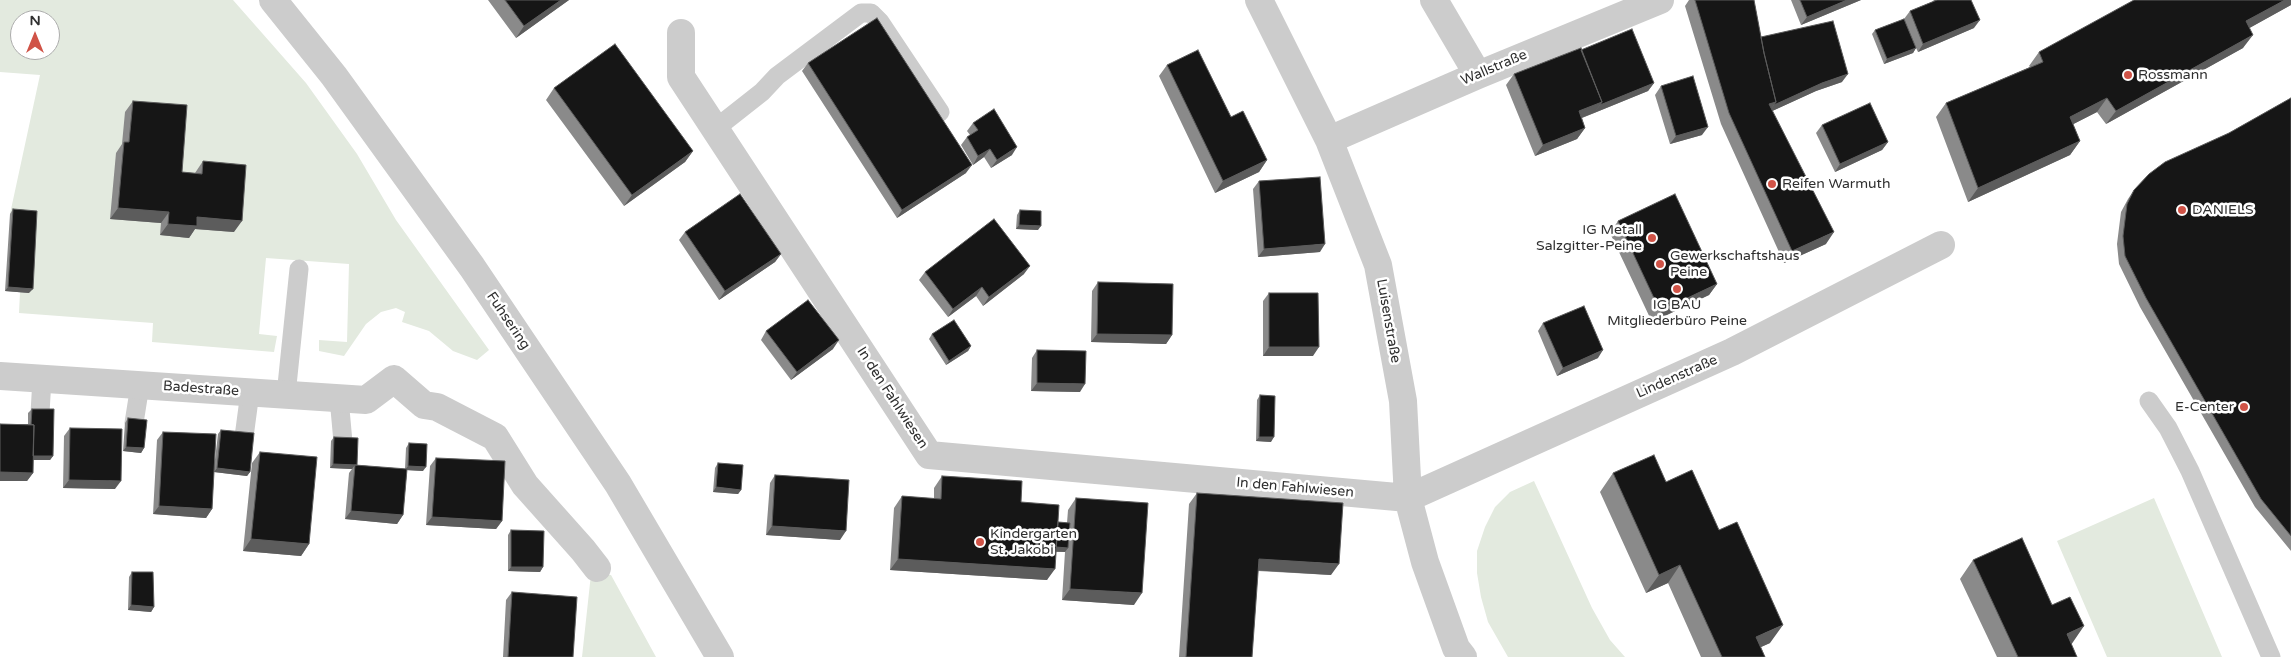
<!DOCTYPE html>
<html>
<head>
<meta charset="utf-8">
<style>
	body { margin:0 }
	#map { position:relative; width:2291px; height:657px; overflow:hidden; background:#fff; font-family:"Varela Round",sans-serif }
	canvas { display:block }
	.north { position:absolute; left:10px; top:10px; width:50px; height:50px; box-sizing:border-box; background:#fff; border:1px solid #acacac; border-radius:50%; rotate:0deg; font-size:14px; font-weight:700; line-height:20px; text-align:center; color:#2f2f2f }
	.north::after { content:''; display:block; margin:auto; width:18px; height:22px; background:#d05347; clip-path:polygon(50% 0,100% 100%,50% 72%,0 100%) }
</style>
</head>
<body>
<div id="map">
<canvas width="2291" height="657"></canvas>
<div class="north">N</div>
</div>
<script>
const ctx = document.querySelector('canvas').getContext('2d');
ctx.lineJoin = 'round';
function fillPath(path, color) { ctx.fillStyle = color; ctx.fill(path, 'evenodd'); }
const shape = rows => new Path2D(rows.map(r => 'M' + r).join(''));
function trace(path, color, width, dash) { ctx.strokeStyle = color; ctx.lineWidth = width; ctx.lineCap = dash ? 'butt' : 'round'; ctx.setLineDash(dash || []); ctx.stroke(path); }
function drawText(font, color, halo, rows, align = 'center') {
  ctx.font = font + ' "Varela Round",sans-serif'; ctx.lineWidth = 5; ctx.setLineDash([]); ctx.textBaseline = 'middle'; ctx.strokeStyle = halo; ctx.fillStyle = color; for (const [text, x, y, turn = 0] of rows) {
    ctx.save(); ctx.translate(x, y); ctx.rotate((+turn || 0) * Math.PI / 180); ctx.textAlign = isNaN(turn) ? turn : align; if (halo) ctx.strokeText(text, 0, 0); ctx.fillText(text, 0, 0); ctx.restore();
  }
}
fillPath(shape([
	[0,0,233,0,306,83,357,154,396,220,489,350,477,360,453,351,429,331,402,322,405,312,396,308,381,312,366,324,344,356,319,351,319,340,347,342,349,264,266,258,259,334,277,336,274,352,152,342,153,323,19,313,20,292,29,293,33,215,10,214,40,75,0,72],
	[20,20,50,20,50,50,20,50],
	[1534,481,1592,608,1610,640,1625,657,1508,657,1488,622,1481,597,1477,573,1477,551,1485,527,1495,507,1510,492],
	[2154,498,2222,657,2107,657,2057,541],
	[591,574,611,575,656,657,582,657]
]), '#e3eadf');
trace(shape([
	[715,129,762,92,777,76,861,13,871,13,880,22,940,112],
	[286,395,299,269],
	[339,398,343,442],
	[2149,401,2168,428,2190,471,2271,657],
	[40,413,42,379],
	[134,423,140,385],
	[244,437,250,392]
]), '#ccc', 19);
trace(shape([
	[1259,0,1329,140,1378,265,1403,401,1408,498,1425,562,1456,648,1463,657],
	[1434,0,1478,75],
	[681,33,681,77,929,455,1408,498,1732,352,1941,245],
	[1329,140,1478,75,1660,0],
	[0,376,366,400,394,379,424,405,437,407,495,437,525,485,583,550,597,568]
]), '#ccc', 28);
trace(shape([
	[273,0,334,76,472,267,618,484,720,657]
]), '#ccc', 28);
fillPath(shape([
	[488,0,569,0,516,38],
	[1689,0,1754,0,1761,37,1842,82,1816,91,1772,111,1826,244,1784,263,1721,124,1685,6],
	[1791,0,1861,0,1801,25],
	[1933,0,1971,0,1974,28,1918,52,1916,48,1913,53,1884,64,1872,34,1875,30,1904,19,1910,11,1934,1],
	[2291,0,2291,5,2249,28,2243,48,2106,124,2097,112,2073,124,2080,141,2070,155,1968,202,1936,117,1946,103,2030,67,2029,66,2039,52],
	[1581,50,1654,83,1648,91,1582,118,1585,128,1577,139,1535,156,1506,85,1514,74],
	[808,63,966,173,897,218,802,71],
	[1167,65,1267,160,1259,172,1215,193,1159,76],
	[1661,86,1702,135,1670,144,1655,95],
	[554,88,693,151,685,162,624,206,546,100],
	[2291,98,2291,551,2255,507,2140,307,2119,264,2117,244,2121,212,2128,199,2134,190,2229,133],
	[133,101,182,172,195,173,203,161,234,232,195,229,189,238,160,235,161,223,110,219,116,153,122,144,125,112],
	[973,123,1012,155,991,168,984,157,973,165,961,145,967,137,970,135,967,131],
	[1822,125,1888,142,1882,150,1835,172,1816,133],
	[1259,181,1320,252,1258,257,1253,189],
	[13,209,29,293,5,291,10,214],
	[1020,210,1038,230,1016,229,1017,215],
	[1618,221,1717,284,1709,295,1652,322,1610,233],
	[685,232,781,254,775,262,719,300,679,240],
	[925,272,1024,274,983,306,976,296,948,317,919,280],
	[1098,282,1172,335,1166,344,1091,342,1092,291],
	[1269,293,1313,356,1263,356,1263,301],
	[1543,323,1598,358,1557,376,1538,331],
	[766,331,833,349,791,380,761,340],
	[932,334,971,346,968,351,946,365,929,339],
	[1037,350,1080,392,1031,391,1032,358],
	[1260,395,1271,442,1256,441,1257,400],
	[32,409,53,456,50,460,33,460,33,473,27,481,0,481,0,424,28,424,28,413],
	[128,418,144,448,141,453,123,451,125,423],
	[70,428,115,489,63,488,64,436],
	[221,430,250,472,247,476,214,472,212,509,206,518,153,514,157,440,163,432,214,468,218,434],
	[334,437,357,465,405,469,406,448,409,443,423,471,407,470,403,515,397,524,345,519,349,473,352,469,330,468,331,441],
	[260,452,309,544,301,556,243,551,252,463],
	[436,458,502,521,496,529,426,525,430,466],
	[718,463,741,490,738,494,713,492,715,468],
	[1613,473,1666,482,1770,643,1761,647,1765,657,1701,657,1668,583,1646,593,1600,492],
	[775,475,840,540,766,535,770,483],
	[942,476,1021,502,1058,522,1067,523,1068,510,1076,498,1134,605,1062,600,1065,552,1056,552,1047,580,890,570,894,508,902,496,934,499,934,488],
	[1197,493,1331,575,1258,571,1252,657,1179,657,1189,504],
	[511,530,543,567,540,572,508,571,508,535],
	[1973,560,2052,605,2077,657,1997,657,1960,579],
	[132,572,154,607,151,612,128,610,129,577],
	[512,592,573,657,503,657,506,600]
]), '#8a8a8a');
fillPath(shape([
	[561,0,569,0,516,38,524,26],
	[1847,0,1861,0,1801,25,1807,17],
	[2285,0,2291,0,2291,5,2237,35,2246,21],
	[1980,20,1974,28,1918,52,1923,44],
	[2253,35,2243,48,2106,124,2116,111],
	[1916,48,1913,53,1884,64,1887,59],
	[1848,74,1842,82,1816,91,1768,113,1774,105,1822,83],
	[1654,83,1648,91,1594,113,1600,105],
	[2107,98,2097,112,2060,131,2070,117],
	[1602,102,1594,113,1571,122,1579,111],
	[1776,102,1768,113,1769,104],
	[1708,127,1702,135,1670,144,1676,136],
	[1585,128,1577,139,1535,156,1543,145],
	[2080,141,2070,155,1968,202,1978,188],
	[1888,142,1882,150,1835,172,1840,164],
	[1017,147,1012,155,991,168,997,160],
	[990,149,984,157,973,165,978,156],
	[693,151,685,162,624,206,632,195],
	[1267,160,1259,172,1215,193,1223,181],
	[972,165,966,173,897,218,902,210],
	[118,208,169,212,161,223,110,219],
	[197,217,242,221,234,232,195,229,189,238,160,235,168,224],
	[1019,225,1041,226,1038,230,1016,229],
	[1834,232,1826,244,1784,263,1792,251],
	[1325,244,1320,252,1258,257,1264,249],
	[781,254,775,262,719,300,725,291],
	[1030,266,1024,274,983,306,989,297],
	[1717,284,1709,295,1652,322,1660,311],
	[8,287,33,289,29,293,5,291],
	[982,287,976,296,948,317,953,309],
	[1097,334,1172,335,1166,344,1091,342],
	[839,340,833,349,791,380,797,372],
	[971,346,968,351,946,365,949,361],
	[1269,347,1319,347,1313,356,1263,356],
	[1603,350,1598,358,1557,376,1563,368],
	[1037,383,1085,384,1080,392,1031,391],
	[1259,437,1274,437,1271,442,1256,441],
	[126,447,144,448,141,453,123,451],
	[31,456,53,456,50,460,27,460],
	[333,464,355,465,352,469,330,468],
	[408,466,426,467,423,471,405,470],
	[217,468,250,472,247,476,214,472],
	[0,472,33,473,27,481,0,481],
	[69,480,121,481,115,489,63,488],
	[716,487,741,490,738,494,713,492],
	[159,506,212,509,206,518,153,514],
	[351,511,403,515,397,524,345,519],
	[432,517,502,521,496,529,426,525],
	[772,526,846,531,840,540,766,535],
	[251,539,309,544,301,556,243,551],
	[1052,547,1068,548,1065,552,1048,551],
	[898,559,1055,569,1047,580,890,570],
	[1259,559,1339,564,1331,575,1251,570],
	[1680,565,1668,583,1646,593,1659,575],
	[511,567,543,567,540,572,508,571],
	[1070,589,1142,593,1134,605,1062,600],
	[131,605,154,607,151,612,128,610],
	[1783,625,1770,643,1743,655,1756,637],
	[2084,626,2071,645,2067,634]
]), '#5c5c5c');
const building = shape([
	[505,0,561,0,524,26,505,0],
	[1695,0,1754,0,1764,53,1776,102,1769,104,1834,232,1792,251,1729,113,1695,0],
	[1800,0,1847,0,1807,17,1800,0],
	[1937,0,1971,0,1980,20,1923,44,1910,11,1937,0],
	[2134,0,2285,0,2246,21,2253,35,2116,111,2107,98,2070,117,2080,141,1978,188,1946,103,2043,62,2039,52,2134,0],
	[877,18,972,165,902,210,808,63,877,18],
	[1904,19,1916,48,1887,59,1875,30,1904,19],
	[1833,21,1848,74,1822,83,1774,105,1776,102,1764,53,1761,37,1833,21],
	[1632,29,1654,83,1600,105,1602,102,1581,50,1632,29],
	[615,44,693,151,632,195,554,88,615,44],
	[1581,48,1602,102,1579,111,1585,128,1543,145,1514,74,1581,48],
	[1198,50,1231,117,1243,111,1267,160,1223,181,1167,65,1198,50],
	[1693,76,1708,127,1676,136,1661,86,1693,76],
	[2291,98,2291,536,2261,499,2146,298,2125,256,2123,236,2127,204,2134,190,2149,174,2165,162,2229,133,2291,98],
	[133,101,187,105,182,172,202,174,203,161,246,165,242,221,197,217,197,226,168,224,169,212,118,208,124,142,129,142,133,101],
	[1870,103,1888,142,1840,164,1822,125,1870,103],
	[994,109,1017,147,997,160,990,149,978,156,967,137,978,130,973,123,994,109],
	[1320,177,1325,244,1264,249,1259,181,1320,177],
	[740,194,781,254,725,291,685,232,740,194],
	[1675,194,1717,284,1660,311,1618,221,1675,194],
	[13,209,37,211,33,289,8,287,13,209],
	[1020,210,1041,211,1041,226,1019,225,1020,210],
	[994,219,1030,266,989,297,982,287,953,309,925,272,994,219],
	[1098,282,1173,284,1172,335,1097,334,1098,282],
	[1269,293,1318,293,1319,347,1269,347,1269,293],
	[808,300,839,340,797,372,766,331,808,300],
	[1584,306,1603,350,1563,368,1543,323,1584,306],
	[954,320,971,346,949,361,932,334,954,320],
	[1037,350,1086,351,1085,384,1037,383,1037,350],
	[1260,395,1275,396,1274,437,1259,437,1260,395],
	[32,409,54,409,53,456,33,456,34,425,31,424,32,409],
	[128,418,147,420,144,448,126,447,128,418],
	[0,424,34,425,33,473,0,472,0,424],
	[70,428,122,429,121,481,69,480,70,428],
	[221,430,254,433,250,472,217,468,221,430],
	[163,432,216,434,212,509,159,506,163,432],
	[334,437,358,438,357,465,333,464,334,437],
	[409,443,427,444,426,467,408,466,409,443],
	[260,452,317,457,309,544,251,539,260,452],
	[1654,455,1666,482,1692,470,1719,530,1737,522,1783,625,1756,637,1765,657,1722,657,1680,565,1659,575,1613,473,1654,455],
	[436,458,505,461,502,521,432,517,436,458],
	[718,463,743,465,741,490,716,487,718,463],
	[355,465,407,469,403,515,351,511,355,465],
	[775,475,849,480,846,531,772,526,775,475],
	[942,476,1022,481,1021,502,1059,505,1055,569,898,559,902,496,941,499,942,476],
	[1197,493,1343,503,1339,564,1259,559,1252,657,1186,657,1197,493],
	[1076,498,1148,503,1142,593,1070,589,1076,498],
	[1058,522,1070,523,1068,548,1056,547,1058,522],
	[511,530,544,531,543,567,511,567,511,530],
	[2022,538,2052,605,2070,597,2084,626,2067,634,2077,657,2018,657,1973,560,2022,538],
	[132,572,153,572,154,607,131,605,132,572],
	[512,592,577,597,573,657,508,657,512,592]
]);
fillPath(building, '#161616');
trace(building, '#5c5c5c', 1);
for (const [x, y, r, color] of [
	[2128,75,5,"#d05347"],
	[1772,184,5,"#d05347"],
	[2182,210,5,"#d05347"],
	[1652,238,5,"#d05347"],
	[1660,264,5,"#d05347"],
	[1677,289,5,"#d05347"],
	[2244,407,5,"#d05347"],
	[980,542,5,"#d05347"]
]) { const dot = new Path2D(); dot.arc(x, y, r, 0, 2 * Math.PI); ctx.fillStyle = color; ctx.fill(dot); trace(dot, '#fff', 2); }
drawText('14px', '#2f2f2f', '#fff', [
	["Wallstraße",1494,68,-23],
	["Fuhsering",508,321,56],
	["Luisenstraße",1388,321,80],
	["Lindenstraße",1677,377,-24],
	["Badestraße",201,389,4],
	["In den Fahlwiesen",892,398,57],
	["In den Fahlwiesen",1295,488,5]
]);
drawText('14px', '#2f2f2f', '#fff', [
	["Rossmann",2138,75],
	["Reifen Warmuth",1782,184],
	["DANIELS",2192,210],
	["IG Metall",1642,230,"right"],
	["Salzgitter-Peine",1642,246,"right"],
	["Gewerkschaftshaus",1670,256],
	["Peine",1670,272],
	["IG BAU",1677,305,"center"],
	["Mitgliederbüro Peine",1677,321,"center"],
	["E-Center",2234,407,"right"],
	["Kindergarten",990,534],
	["St. Jakobi",990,550]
], 'left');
</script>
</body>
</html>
